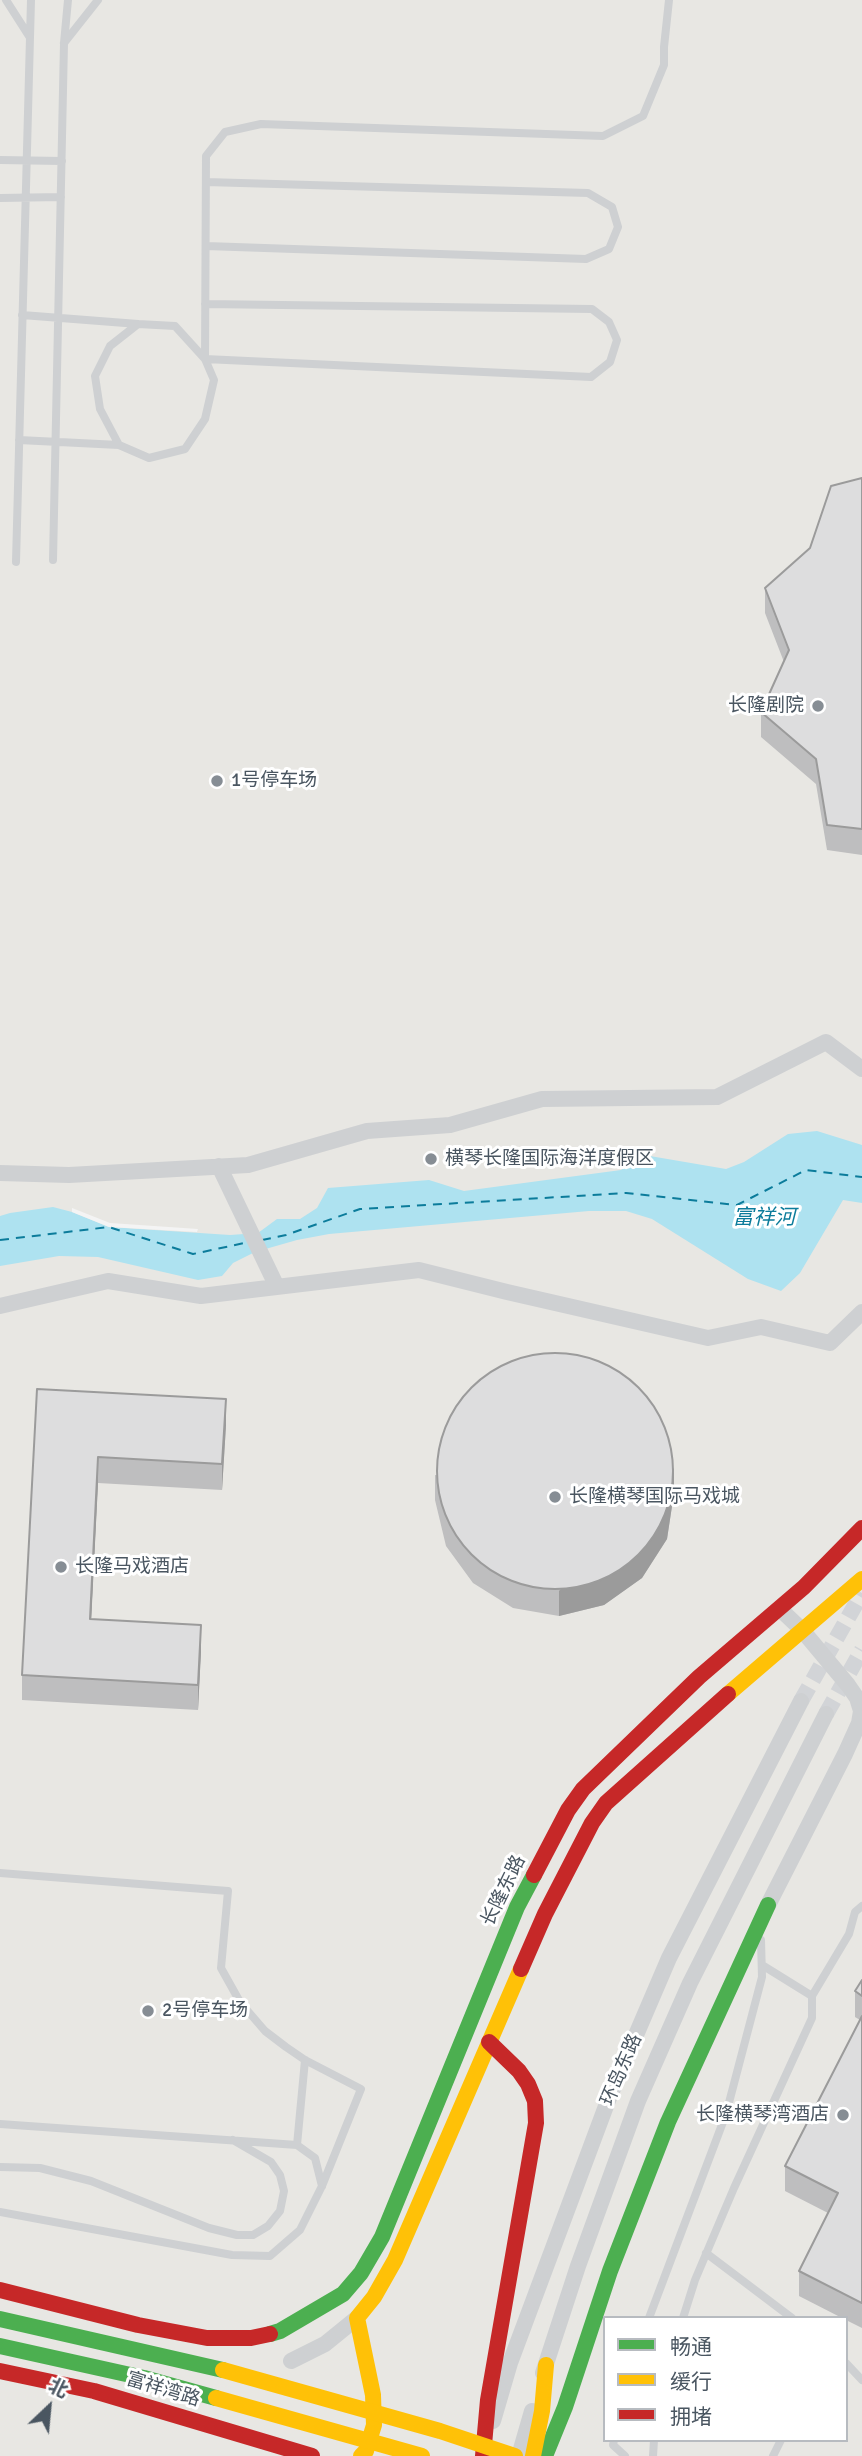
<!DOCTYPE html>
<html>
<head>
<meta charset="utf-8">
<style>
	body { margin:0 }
	#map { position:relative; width:862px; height:2456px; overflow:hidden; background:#f4f4f4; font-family:Signika,"Noto Sans SC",sans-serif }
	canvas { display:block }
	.legend { position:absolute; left:603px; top:2316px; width:245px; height:126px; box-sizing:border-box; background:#fff; border:2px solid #b7bbc0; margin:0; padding:9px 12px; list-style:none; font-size:21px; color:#4a5661 }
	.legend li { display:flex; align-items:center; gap:14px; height:35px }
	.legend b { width:35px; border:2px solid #b7bbc0 }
	.north { position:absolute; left:14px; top:2372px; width:70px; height:70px; -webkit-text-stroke:5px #fff; paint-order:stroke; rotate:26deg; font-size:19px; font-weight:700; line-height:28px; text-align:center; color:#4a5661 }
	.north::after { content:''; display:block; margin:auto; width:24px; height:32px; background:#4a5661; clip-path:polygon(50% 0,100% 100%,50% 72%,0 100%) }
</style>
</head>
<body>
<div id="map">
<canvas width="862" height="2456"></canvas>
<ul class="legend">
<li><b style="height:9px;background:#4caf50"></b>畅通</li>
<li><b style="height:9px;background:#ffc107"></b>缓行</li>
<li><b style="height:9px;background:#c62828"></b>拥堵</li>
</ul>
<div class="north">北</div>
</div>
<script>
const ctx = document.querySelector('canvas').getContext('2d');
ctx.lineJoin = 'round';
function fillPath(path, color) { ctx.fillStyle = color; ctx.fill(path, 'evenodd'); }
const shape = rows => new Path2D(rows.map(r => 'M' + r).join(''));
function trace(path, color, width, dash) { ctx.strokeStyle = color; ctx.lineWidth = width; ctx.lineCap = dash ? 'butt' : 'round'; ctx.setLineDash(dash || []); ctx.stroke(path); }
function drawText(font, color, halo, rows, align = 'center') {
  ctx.font = font + ' Signika,"Noto Sans SC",sans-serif'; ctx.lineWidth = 6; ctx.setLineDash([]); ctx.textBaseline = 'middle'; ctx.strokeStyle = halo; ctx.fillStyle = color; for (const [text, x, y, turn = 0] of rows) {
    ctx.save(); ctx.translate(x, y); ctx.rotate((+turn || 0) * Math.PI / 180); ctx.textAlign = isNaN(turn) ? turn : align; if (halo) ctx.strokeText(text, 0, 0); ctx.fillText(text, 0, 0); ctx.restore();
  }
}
fillPath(shape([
	[0,0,862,0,862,2456,0,2456],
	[605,2318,846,2318,846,2440,605,2440]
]), '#e8e7e3');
fillPath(shape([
	[817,1131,862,1145,862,1203,843,1200,800,1273,781,1291,748,1279,652,1219,626,1211,589,1211,329,1234,297,1240,255,1252,233,1263,222,1276,198,1280,98,1257,59,1256,0,1266,0,1216,10,1213,53,1207,72,1212,109,1227,230,1235,258,1233,277,1219,300,1219,317,1208,328,1188,429,1180,464,1191,621,1170,644,1155,726,1169,744,1162,788,1134]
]), '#aee2f0');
fillPath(shape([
	[72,1208,110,1223,198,1229,197,1232,109,1227,72,1212]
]), '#f4f4f4');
trace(shape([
	[0,1240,109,1227,193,1254,249,1242],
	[262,1240,286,1235,360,1209,626,1193,737,1205,806,1170,862,1177]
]), '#0c7c9b', 2, [9, 7]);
trace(shape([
	[801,1701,862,1593],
	[826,1714,862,1650]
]), '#d2d4d7', 16, [16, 8]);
trace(shape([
	[6,0,29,36],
	[64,43,98,0],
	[0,160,62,161],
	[0,198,61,197],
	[206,246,586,259,609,249,618,227,612,207,588,193,206,182],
	[205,304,592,309,609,322,617,340,610,362,591,377,205,359,206,156,225,132,261,124,603,136,643,116,664,65,664,47,669,0],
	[22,315,138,324],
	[19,440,119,445,149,458,185,449,205,419,214,380,205,359,175,326,138,324,110,346,95,376,100,409,119,445],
	[53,560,64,43,68,0],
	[16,562,31,0],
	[0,1873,228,1891,221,1968,240,2002,265,2031,286,2047,305,2060,361,2089,322,2186,300,2230,270,2256,232,2255,0,2212],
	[762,1965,812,1996],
	[305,2060,297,2145,315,2158,322,2186],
	[0,2124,297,2145],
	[0,2167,40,2168,91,2181,209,2228,237,2235,253,2235,268,2226,280,2211,284,2191,280,2175,271,2162,233,2140],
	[706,2253,792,2318],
	[649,2318,726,2114,762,1977,761,1940],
	[683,2318,695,2280,734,2188,812,2018,812,1996,849,1934,855,1912,862,1906],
	[846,2363,862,2380],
	[614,2440,613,2445,625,2456],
	[653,2456,654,2440],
	[773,2456,781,2440]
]), '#ced0d2', 8);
trace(shape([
	[219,1166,277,1287],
	[0,1173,69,1175,248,1165,367,1131,450,1125,542,1099,717,1097,826,1042,862,1069],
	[0,1306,108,1281,201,1296,419,1270,507,1292,708,1338,761,1327,830,1343,862,1312],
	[768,1905,845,1754,859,1723,861,1711,857,1698,848,1685,802,1630,780,1609],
	[291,2361,325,2344,357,2318],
	[543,2373,578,2266,638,2101,690,1983,826,1714],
	[493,2421,510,2363,609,2098,669,1958,801,1701],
	[519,2456,532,2411]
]), '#ced0d2', 16);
trace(shape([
	[0,2319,223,2370],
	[270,2334,280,2331,343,2294,361,2273,382,2237,517,1907,534,1875],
	[0,2346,144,2378,216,2398],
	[545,2456,565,2407,610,2271,668,2122,768,1905]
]), '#4caf50', 16);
trace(shape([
	[728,1694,862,1579],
	[361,2456,366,2451,374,2425,373,2395,357,2318,374,2297,395,2260,521,1969],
	[533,2456,542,2411,546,2365]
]), '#ffc107', 16);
trace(shape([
	[534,1875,568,1810,583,1789,699,1677,804,1587,862,1528],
	[521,1969,545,1914,592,1823,606,1803,728,1694],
	[0,2290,138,2325,207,2338,251,2338,270,2334],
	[0,2371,94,2391,312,2456],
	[483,2456,488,2400,536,2123,535,2101,528,2084,519,2071,489,2042]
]), '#c62828', 16);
trace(shape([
	[223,2370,440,2431,515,2456],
	[216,2398,422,2456]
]), '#ffc107', 16);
fillPath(shape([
	[862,478,862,855,827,850,816,784,761,737,761,712,784,662,765,613,765,588,810,548],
	[37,1389,226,1425,222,1490,98,1483,91,1619,201,1651,198,1710,22,1700,22,1675],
	[435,1475,674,1493,667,1539,642,1578,604,1605,559,1616,513,1608,473,1583,446,1546,435,1500],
	[862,1980,862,2328,846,2320,846,2318,842,2318,799,2296,799,2271,828,2213,785,2191,785,2166,860,2020,855,2017,855,1991]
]), '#bebebf');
fillPath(shape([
	[226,1399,226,1425,222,1490,222,1464],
	[98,1457,98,1483,90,1644,90,1619],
	[674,1468,674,1493,667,1539,642,1578,604,1605,559,1616,559,1591],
	[201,1625,201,1651,198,1710,198,1685]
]), '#9b9b9b');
const building = shape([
	[862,478,862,829,827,825,816,759,761,712,789,650,765,588,810,548,831,486,862,478],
	'437 1471a118 118 0 1 1 236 0a118 118 0 1 1-236 0Z',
	[37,1389,226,1399,222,1464,98,1457,90,1619,201,1625,198,1685,22,1675,37,1389],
	[862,1980,862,1996,855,1991,862,1980],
	[862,2016,862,2303,799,2271,838,2193,785,2166,862,2016]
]);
fillPath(building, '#ddddde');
trace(building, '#9b9b9b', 2);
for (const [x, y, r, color] of [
	[818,706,7,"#868d94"],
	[217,781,7,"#868d94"],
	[431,1159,7,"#868d94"],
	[555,1497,7,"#868d94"],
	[61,1567,7,"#868d94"],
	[148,2011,7,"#868d94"],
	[843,2115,7,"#868d94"]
]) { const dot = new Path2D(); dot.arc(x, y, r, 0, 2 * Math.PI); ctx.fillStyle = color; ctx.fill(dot); trace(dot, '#fff', 2.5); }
drawText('19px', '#4a5661', '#fff', [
	["长隆剧院",804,706,"right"],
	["1号停车场",231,781],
	["横琴长隆国际海洋度假区",445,1159],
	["长隆横琴国际马戏城",569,1497],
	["长隆马戏酒店",75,1567],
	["2号停车场",162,2011],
	["长隆横琴湾酒店",829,2115,"right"]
], 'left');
drawText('19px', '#4a5661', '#fff', [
	["长隆东路",504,1891,-64],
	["环岛东路",622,2070,-67],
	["富祥湾路",163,2390,17]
]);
drawText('italic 21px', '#0c7c9b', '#fff', [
	["富祥河",764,1218]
]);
</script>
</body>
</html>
